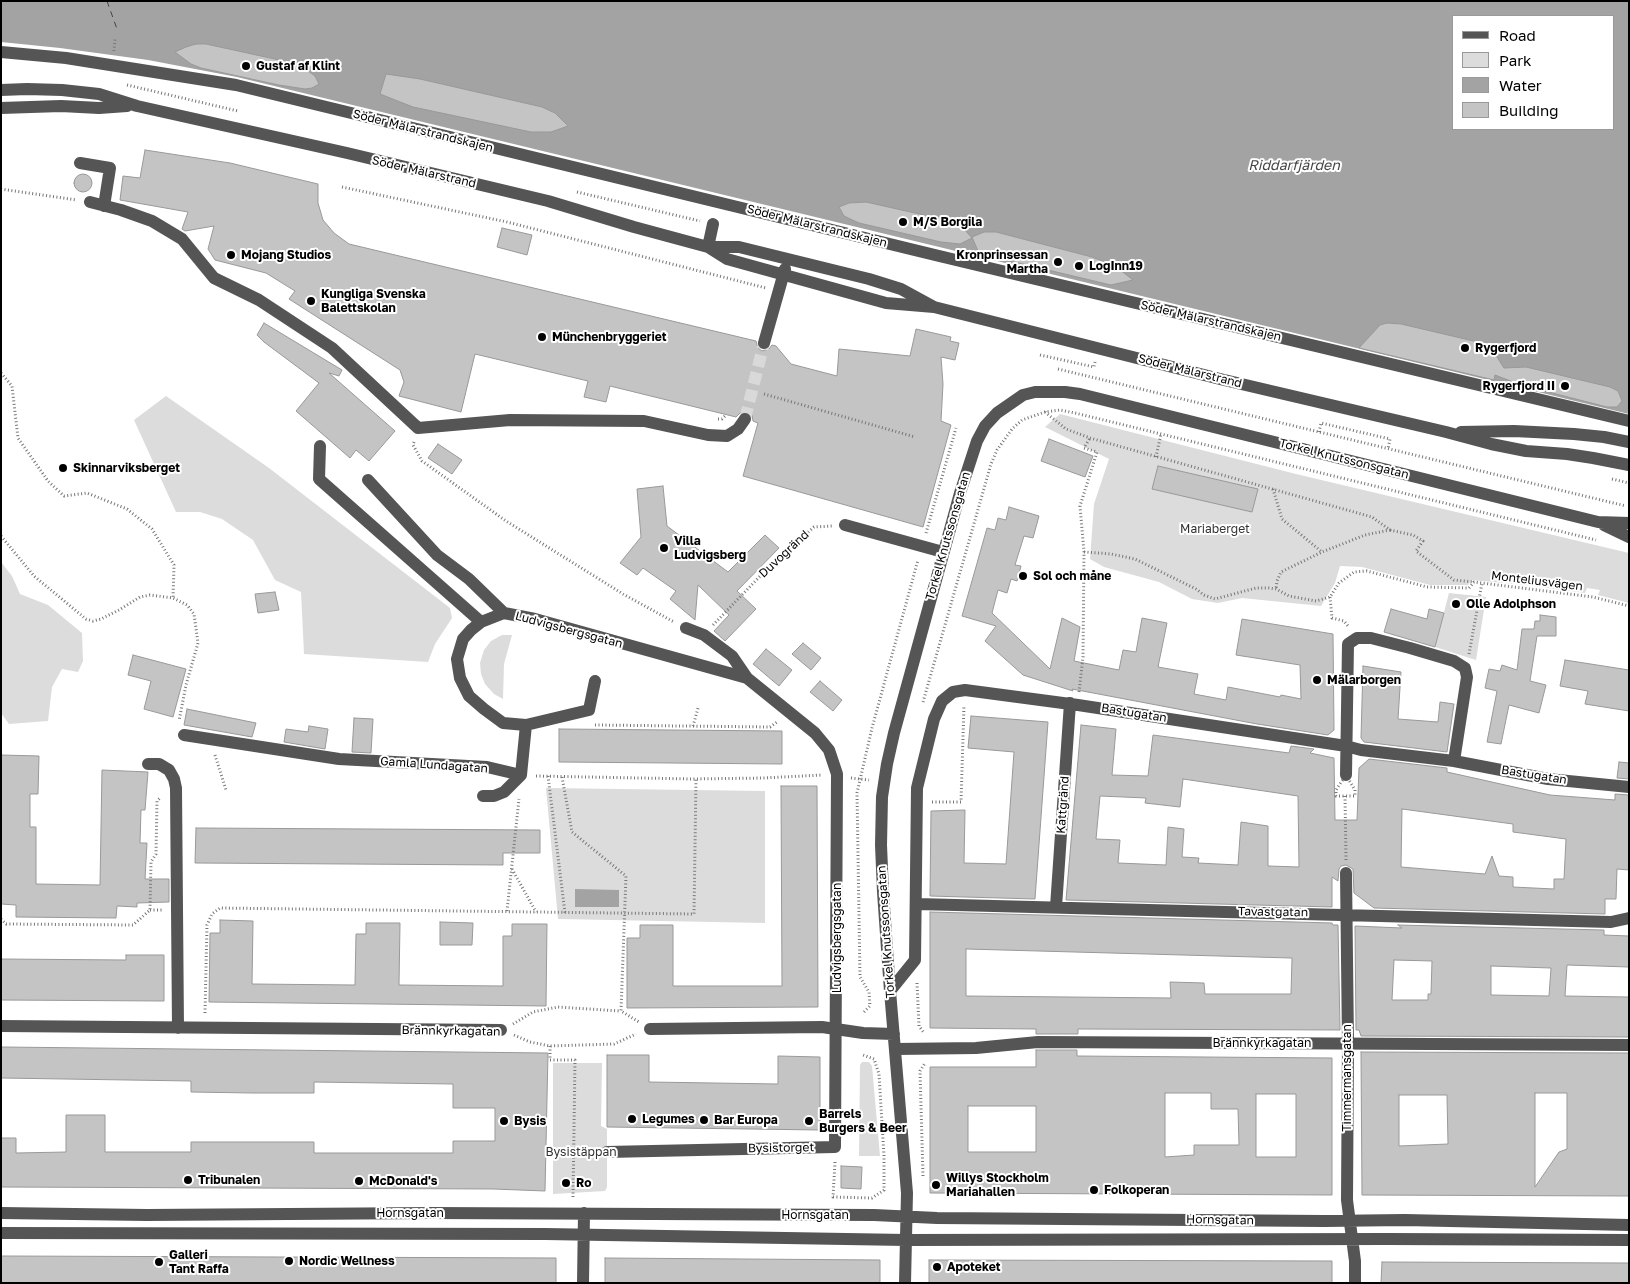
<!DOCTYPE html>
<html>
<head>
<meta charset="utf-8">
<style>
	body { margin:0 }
	#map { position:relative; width:1630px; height:1284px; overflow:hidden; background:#fff; font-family:"Golos Text",sans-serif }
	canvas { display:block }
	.frame { position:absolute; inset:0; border:2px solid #000; pointer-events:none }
	.legend { position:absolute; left:1452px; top:15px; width:162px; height:115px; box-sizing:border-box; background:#fff; border:1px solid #999; margin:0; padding:6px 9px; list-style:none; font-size:15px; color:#000 }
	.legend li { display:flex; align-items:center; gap:10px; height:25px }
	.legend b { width:25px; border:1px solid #999 }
</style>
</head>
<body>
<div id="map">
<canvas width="1630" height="1284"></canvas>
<div class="frame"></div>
<ul class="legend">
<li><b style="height:6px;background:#555"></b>Road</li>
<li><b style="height:14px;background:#dcdcdc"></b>Park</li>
<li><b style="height:14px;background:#a3a3a3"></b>Water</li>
<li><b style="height:14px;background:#c4c4c4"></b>Building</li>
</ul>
</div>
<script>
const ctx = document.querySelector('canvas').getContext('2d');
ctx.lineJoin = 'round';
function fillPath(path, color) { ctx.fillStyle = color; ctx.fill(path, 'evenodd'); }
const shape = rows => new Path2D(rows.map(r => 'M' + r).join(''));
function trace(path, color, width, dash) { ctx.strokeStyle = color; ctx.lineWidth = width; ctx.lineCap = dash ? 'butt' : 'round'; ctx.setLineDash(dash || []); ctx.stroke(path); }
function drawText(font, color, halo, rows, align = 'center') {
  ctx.font = font + ' "Golos Text",sans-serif'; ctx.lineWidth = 4; ctx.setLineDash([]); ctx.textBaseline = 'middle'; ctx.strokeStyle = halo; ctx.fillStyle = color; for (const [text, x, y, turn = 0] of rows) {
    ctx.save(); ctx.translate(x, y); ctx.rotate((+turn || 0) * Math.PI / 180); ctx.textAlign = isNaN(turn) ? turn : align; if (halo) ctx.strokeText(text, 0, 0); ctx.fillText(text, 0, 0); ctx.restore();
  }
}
fillPath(shape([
	[166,396,269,468,450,608,452,618,435,644,428,662,304,654,301,592,275,580,253,540,222,519,200,512,176,512,134,420],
	[1060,414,1296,474,1629,553,1629,603,1598,595,1600,590,1587,588,1585,593,1526,585,1472,580,1468,585,1430,585,1362,567,1340,566,1335,583,1321,606,1242,598,1218,603,1192,599,1159,582,1104,567,1090,559,1094,504,1109,459,1045,427],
	[1,562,12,576,20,594,48,605,82,633,83,661,78,672,62,669,52,687,48,721,9,724,1,713],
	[1449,593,1486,597,1476,660,1435,647],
	[502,635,512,635,504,664,503,699,494,694,485,684,481,674,480,663,484,650,491,641],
	[546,788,765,791,765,923,558,919],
	[862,1062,869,1062,872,1066,880,1156,859,1156,860,1065],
	[553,1063,602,1063,601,1126,607,1129,607,1187,605,1191,553,1194]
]), '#dcdcdc');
fillPath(shape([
	[1,1,1629,1,1629,414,237,77,148,60,60,48,1,42],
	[1454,16,1614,16,1614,129,1454,129],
	[575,889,619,890,619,907,575,907]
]), '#a3a3a3');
trace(shape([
	[107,1,117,29]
]), '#444', 1, [6, 5]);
const building = shape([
	[196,44,206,44,284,61,308,71,315,76,319,84,312,88,305,89,279,85,201,68,191,64,175,52,186,47,196,44],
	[386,74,420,79,542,107,555,113,568,126,551,132,531,132,413,107,380,94,386,74],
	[145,150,230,163,318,184,318,203,323,220,334,233,349,244,756,341,758,348,762,351,769,349,772,345,776,346,791,364,837,376,839,349,910,356,916,329,951,337,950,341,959,343,955,360,941,357,943,384,941,421,951,425,923,527,743,476,758,423,753,421,752,415,746,411,741,412,736,417,610,386,606,402,584,397,588,381,475,354,461,412,399,396,404,382,400,370,289,299,295,291,266,273,215,260,208,249,214,226,185,231,182,229,188,212,120,200,123,176,140,178,145,150],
	'74 183a9 9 0 1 1 18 0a9 9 0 1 1-18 0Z',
	[866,202,946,220,963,228,972,238,960,244,941,242,859,223,844,216,839,207,849,203,866,202],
	[502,228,532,235,527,255,497,247,502,228],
	[984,232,996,232,1092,257,1115,266,1133,280,1111,285,989,256,978,251,972,237,984,232],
	[264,323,342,370,339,376,329,373,395,431,369,461,356,450,350,458,296,411,319,383,264,342,257,335,264,323],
	[1387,323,1401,324,1482,343,1492,349,1504,368,1526,367,1610,387,1618,391,1622,401,1617,407,1607,407,1521,385,1495,375,1494,380,1359,348,1380,325,1387,323],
	[1049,439,1093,456,1085,477,1041,461,1049,439],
	[438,444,462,460,452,474,428,458,438,444],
	[1158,466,1258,489,1252,512,1152,489,1158,466],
	[663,486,667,526,728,572,765,535,779,548,737,591,756,609,725,641,714,631,729,615,698,585,695,620,670,599,676,591,643,568,637,575,620,563,641,537,637,489,663,486],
	[1009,507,1039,516,1033,538,1024,536,1015,565,1021,566,1017,581,1011,579,1007,593,998,590,992,613,1050,669,1062,618,1080,627,1074,661,1119,670,1123,650,1136,652,1142,618,1167,623,1158,667,1198,674,1194,694,1226,700,1228,687,1280,697,1281,695,1301,699,1300,665,1236,655,1242,619,1333,634,1334,730,1328,735,1257,724,1072,689,1073,691,1023,675,985,641,996,626,962,616,987,528,995,530,998,518,1006,520,1009,507],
	[275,592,279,610,258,613,255,594,275,592],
	[1391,609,1427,619,1429,609,1444,613,1435,647,1384,632,1391,609],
	[1540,615,1556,617,1556,636,1537,636,1530,681,1546,685,1539,713,1509,705,1501,744,1487,742,1497,691,1485,688,1489,669,1500,671,1502,665,1517,670,1522,629,1534,629,1535,621,1540,621,1540,615],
	[803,643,821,658,811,670,792,654,803,643],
	[766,649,792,670,779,686,753,664,766,649],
	[133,655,186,669,173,717,144,709,151,681,128,675,133,655],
	[1565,660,1629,670,1629,711,1585,704,1588,691,1560,686,1565,660],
	[1363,666,1401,672,1398,719,1438,722,1440,702,1454,704,1447,752,1364,742,1361,738,1363,666],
	[820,681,842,700,833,711,810,692,820,681],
	[187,709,256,723,252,737,184,725,187,709],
	[971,716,1048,722,1035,899,930,896,931,811,965,810,964,863,1006,864,1014,752,968,748,971,716],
	[354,718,373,719,371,753,352,752,354,718],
	[1081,725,1116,729,1112,775,1148,776,1153,735,1289,753,1291,746,1314,749,1310,753,1334,758,1335,820,1357,820,1359,768,1369,759,1447,768,1447,772,1550,795,1615,800,1615,794,1629,795,1629,870,1617,869,1616,899,1605,899,1605,914,1374,908,1354,893,1353,869,1346,865,1341,866,1339,869,1338,881,1332,877,1332,907,1066,900,1081,725],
	[1183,779,1298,796,1299,867,1268,866,1268,826,1241,822,1238,865,1198,863,1199,858,1182,857,1184,829,1168,827,1166,865,1118,863,1120,840,1096,839,1100,796,1146,798,1145,803,1180,807,1183,779],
	[1402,809,1513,824,1513,832,1566,839,1564,879,1554,879,1554,889,1513,887,1513,877,1499,876,1492,856,1485,874,1401,867,1402,809],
	[309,726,328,729,325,749,284,742,286,729,308,732,309,726],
	[559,729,782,731,782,764,559,762,559,729],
	[1,755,39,756,38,794,30,794,30,827,36,827,36,884,100,885,102,770,148,772,145,810,141,810,140,843,147,843,145,879,169,879,169,902,137,903,137,907,117,906,116,918,16,917,16,905,1,904,1,755],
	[1619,762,1629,763,1629,779,1617,778,1619,762],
	[781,786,817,786,818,1007,627,1008,627,938,640,938,640,925,673,925,673,986,782,986,781,786],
	[196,828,540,830,540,853,503,853,503,865,195,863,196,828],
	[930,912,1332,923,1333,925,1338,925,1340,1030,1078,1029,1078,1034,1036,1034,1036,1029,930,1028,930,912],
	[966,949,1291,958,1292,958,1291,994,1205,994,1204,983,1170,982,1171,998,966,996,966,949],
	[220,920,253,921,252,984,355,985,356,934,366,934,366,923,400,923,399,985,503,986,503,936,512,936,512,924,547,924,546,1006,209,1002,210,933,220,933,220,920],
	[440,922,473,923,472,945,440,945,440,922],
	[1398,925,1604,930,1604,935,1629,936,1629,967,1567,965,1565,996,1629,997,1629,1037,1361,1036,1359,1030,1356,1030,1355,926,1402,928,1398,925],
	[1394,960,1432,961,1431,994,1428,994,1428,1000,1392,1000,1394,960],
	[1491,966,1551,968,1549,996,1491,995,1491,966],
	[126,955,164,955,164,1001,1,1000,1,959,126,960,126,955],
	[1,1047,548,1053,545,1191,494,1189,1,1187,1,1138,16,1138,16,1153,66,1152,66,1115,105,1115,105,1152,191,1152,191,1142,314,1142,314,1153,453,1153,453,1141,495,1141,495,1108,453,1108,453,1084,314,1082,314,1093,252,1093,191,1092,191,1081,1,1078,1,1047],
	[1036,1050,1077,1050,1077,1056,1332,1058,1332,1195,930,1193,930,1067,1036,1067,1036,1050],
	[1165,1093,1211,1093,1211,1109,1238,1109,1239,1145,1194,1145,1194,1155,1165,1157,1165,1093],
	[1256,1094,1296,1094,1296,1157,1256,1157,1256,1094],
	[968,1106,1036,1106,1036,1152,968,1152,968,1106],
	[1361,1052,1629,1053,1629,1196,1362,1195,1361,1052],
	[1535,1093,1567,1093,1567,1149,1559,1152,1535,1187,1535,1093],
	[1399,1095,1447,1095,1448,1144,1399,1146,1399,1095],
	[607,1055,649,1055,649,1082,778,1084,778,1056,820,1057,820,1130,607,1127,607,1055],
	[841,1166,862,1167,861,1189,841,1188,841,1166],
	[1,1256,556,1258,556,1283,1,1283,1,1256],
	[605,1258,880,1260,880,1283,605,1283,605,1258],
	[929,1260,1332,1261,1332,1283,929,1283,929,1260],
	[1382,1262,1629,1263,1629,1283,1381,1283,1382,1262]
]);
fillPath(building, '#c4c4c4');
trace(building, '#999', 1);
trace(shape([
	[745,419,764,343]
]), '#d9d9d9', 12, [12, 6]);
trace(shape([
	[114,51,115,39],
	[127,85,238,111],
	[342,187,507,222,766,288],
	[1,189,77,200],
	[577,192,700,221],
	[1040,355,1094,367,1095,362],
	[1058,369,1626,506],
	[1,373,12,386,18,438,48,481,64,496,87,493,127,509,152,529,174,565,173,598],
	[764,394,915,437],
	[1045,412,1066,429,1090,438,1372,517,1390,530,1365,535,1322,552,1281,572,1277,581,1276,589],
	[718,419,722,419,726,415],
	[1319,432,1321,423,1390,439,1388,449],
	[414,442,413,445,422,461,506,521,623,594,674,622],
	[1156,457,1161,434],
	[1612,479,1629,483],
	[1273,489,1282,519,1322,552],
	[1390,530,1413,535,1423,541,1416,551,1454,580,1474,582],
	[926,533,956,428],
	[1,536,34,576,86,619,93,621,101,619,119,610,140,597,150,595,173,598,187,605,194,614,198,643,186,685,179,721],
	[1084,552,1111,554,1135,559,1196,589,1204,595,1215,599,1256,588,1269,588,1276,589,1289,596,1316,601,1330,597,1339,583,1354,572,1367,571,1427,587,1469,588,1474,582,1593,597,1629,606],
	[1330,597,1332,618,1344,621,1348,626],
	[713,625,766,570,814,527,832,526],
	[1469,654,1482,583],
	[1079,692,1083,657,1084,552,1080,506,1097,452,1084,448,1090,438],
	[923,702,991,464,997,450,1012,429,1022,420,1045,412,1060,410,1075,413,1596,540],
	[595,725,770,727,777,722],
	[693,726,698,708],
	[215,755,226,790],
	[1346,775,1355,790,1355,796,1336,796,1336,790,1346,775],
	[536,776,692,779,763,778,822,775],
	[548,776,565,913],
	[562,777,572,832,626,876,621,1011,639,1022],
	[851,778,869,780],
	[1345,796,1346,860],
	[932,802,961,802,964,705],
	[512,869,536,912],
	[150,910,162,910],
	[507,911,519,799],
	[1,919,6,924,133,925,150,910,151,862,156,854,157,801,161,797],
	[917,983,919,1026,924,1033],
	[864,1012,870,1006,869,992,860,977,857,793,872,728,918,560],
	[205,1013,207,925,212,914,220,908,694,914,696,779],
	[513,1024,533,1012,558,1007,620,1011],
	[514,1035,530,1042,550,1046,614,1044,636,1034],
	[550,1046,550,1060,575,1060,573,1197],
	[574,1153,594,1152],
	[835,1162,833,1197,872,1198,884,1190,884,1156,879,1074,874,1059,863,1055],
	[923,1176,920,1071,925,1063]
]), '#777', 3, [1, 2.5]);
trace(shape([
	[1,52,66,58,236,85,935,255,1629,421],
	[1,90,27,89,62,90,99,94,137,106,347,153,548,201,634,227,708,247,739,247,869,279,901,289,934,307],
	[1,108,61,106,99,108,127,106],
	[80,163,110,168,104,206],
	[90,202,121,210,152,221,182,239,214,278,259,300,332,348,418,428,510,420,644,421,708,435,727,436,738,429,745,419],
	[708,247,727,259,886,303,934,307,1220,379,1446,432,1491,444,1526,451,1567,454,1593,458,1629,465],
	[708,247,713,224],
	[764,343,785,269],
	[1461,432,1514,431,1574,434,1604,437,1629,442],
	[320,446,319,479,481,622],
	[368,480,437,555,469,579,504,613],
	[845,525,943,552],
	[1604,525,1629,537],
	[686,628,704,635,732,656,747,678],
	[595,681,589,710,526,725,503,723,484,709,469,696,460,678,457,659,463,639,471,630,481,622,504,613,535,619,747,678,815,733,829,750,837,774,835,1147,607,1152],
	[184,735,339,759,487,767,521,775],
	[148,764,159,764,169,770,174,779,176,788,178,1028],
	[1346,775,1348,644,1357,638,1371,638,1410,648,1454,661,1465,668,1467,677,1454,761],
	[483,796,494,796,504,792,521,775,526,725],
	[1346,873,1348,1044,1347,1200,1355,1261,1355,1283],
	[917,904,1611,922,1629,918],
	[1056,907,1070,703],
	[890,991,915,960,917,788,934,719,942,701,953,692,965,690,1078,705,1346,746,1361,750,1454,761,1548,779,1629,787],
	[1,1026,501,1030],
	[650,1029,822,1027,863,1033,894,1034],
	[896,1049,976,1048,1038,1042,1629,1045],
	[1,1213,147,1215,432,1213,874,1215,937,1218,1324,1221,1405,1220,1629,1225],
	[1,1233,545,1234,906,1240,1387,1239,1629,1240],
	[583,1283,584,1213],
	[905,1283,907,1193,890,991,883,892,881,845,882,797,887,764,894,733,960,493,977,441,985,426,997,413,1023,395,1035,392,1065,392,1080,394,1598,522,1629,523]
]), '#555', 12);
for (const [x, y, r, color] of [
	[246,66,5,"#000"],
	[903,222,5,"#000"],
	[231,255,5,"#000"],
	[1058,262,5,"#000"],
	[1079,266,5,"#000"],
	[311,301,5,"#000"],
	[542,337,5,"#000"],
	[1465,348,5,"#000"],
	[1565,386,5,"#000"],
	[63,468,5,"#000"],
	[664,548,5,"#000"],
	[1023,576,5,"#000"],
	[1456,604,5,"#000"],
	[1317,680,5,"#000"],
	[632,1119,5,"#000"],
	[704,1120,5,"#000"],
	[504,1121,5,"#000"],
	[809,1121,5,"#000"],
	[188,1180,5,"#000"],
	[359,1181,5,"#000"],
	[566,1183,5,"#000"],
	[936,1185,5,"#000"],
	[1094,1190,5,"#000"],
	[289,1261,5,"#000"],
	[159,1262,5,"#000"],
	[937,1267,5,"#000"]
]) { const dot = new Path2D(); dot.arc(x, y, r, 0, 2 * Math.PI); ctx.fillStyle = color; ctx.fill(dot); trace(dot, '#fff', 2); }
drawText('bold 12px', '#000', '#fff', [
	["Gustaf af Klint",256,66],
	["M/S Borgila",913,222],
	["Mojang Studios",241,255],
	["Kronprinsessan",1048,255,"right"],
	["Martha",1048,269,"right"],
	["LogInn19",1089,266],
	["Kungliga Svenska",321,294],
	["Balettskolan",321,308],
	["Münchenbryggeriet",552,337],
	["Rygerfjord",1475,348],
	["Rygerfjord II",1555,386,"right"],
	["Skinnarviksberget",73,468],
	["Villa",674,541],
	["Ludvigsberg",674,555],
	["Sol och måne",1033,576],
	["Olle Adolphson",1466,604],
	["Mälarborgen",1327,680],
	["Barrels",819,1114],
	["Burgers & Beer",819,1128],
	["Legumes",642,1119],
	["Bar Europa",714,1120],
	["Bysis",514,1121],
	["Willys Stockholm",946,1178],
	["Mariahallen",946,1192],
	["Tribunalen",198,1180],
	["McDonald's",369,1181],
	["Ro",576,1183],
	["Folkoperan",1104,1190],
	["Galleri",169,1255],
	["Tant Raffa",169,1269],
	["Nordic Wellness",299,1261],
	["Apoteket",947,1267]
], 'left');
drawText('12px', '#000', '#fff', [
	["Söder Mälarstrandskajen",423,131,14],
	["Söder Mälarstrand",424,172,13],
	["Söder Mälarstrandskajen",817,226,14],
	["Söder Mälarstrandskajen",1211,321,13],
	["Söder Mälarstrand",1190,371,14],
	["Torkel Knutssonsgatan",1344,459,14],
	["Torkel Knutssonsgatan",948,536,-74],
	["Duvogränd",784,554,-43],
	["Monteliusvägen",1537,581,7],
	["Ludvigsbergsgatan",569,630,15],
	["Bastugatan",1134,713,9],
	["Gamla Lundagatan",434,765,4],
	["Bastugatan",1534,775,9],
	["Kattgränd",1063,805,-86],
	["Tavastgatan",1273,912,1],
	["Torkel Knutssonsgatan",886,932,-94],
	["Ludvigsbergsgatan",837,938,-90],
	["Brännkyrkagatan",451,1031,1],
	["Brännkyrkagatan",1262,1043],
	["Timmermansgatan",1347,1078,-90],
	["Bysistorget",781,1148,-1],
	["Hornsgatan",410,1213],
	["Hornsgatan",815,1215],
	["Hornsgatan",1220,1220,1]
]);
drawText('12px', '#333', '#fff', [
	["Mariaberget",1215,529],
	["Bysistäppan",581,1152]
]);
drawText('italic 14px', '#444', '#fff', [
	["Riddarfjärden",1294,166]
]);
</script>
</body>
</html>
